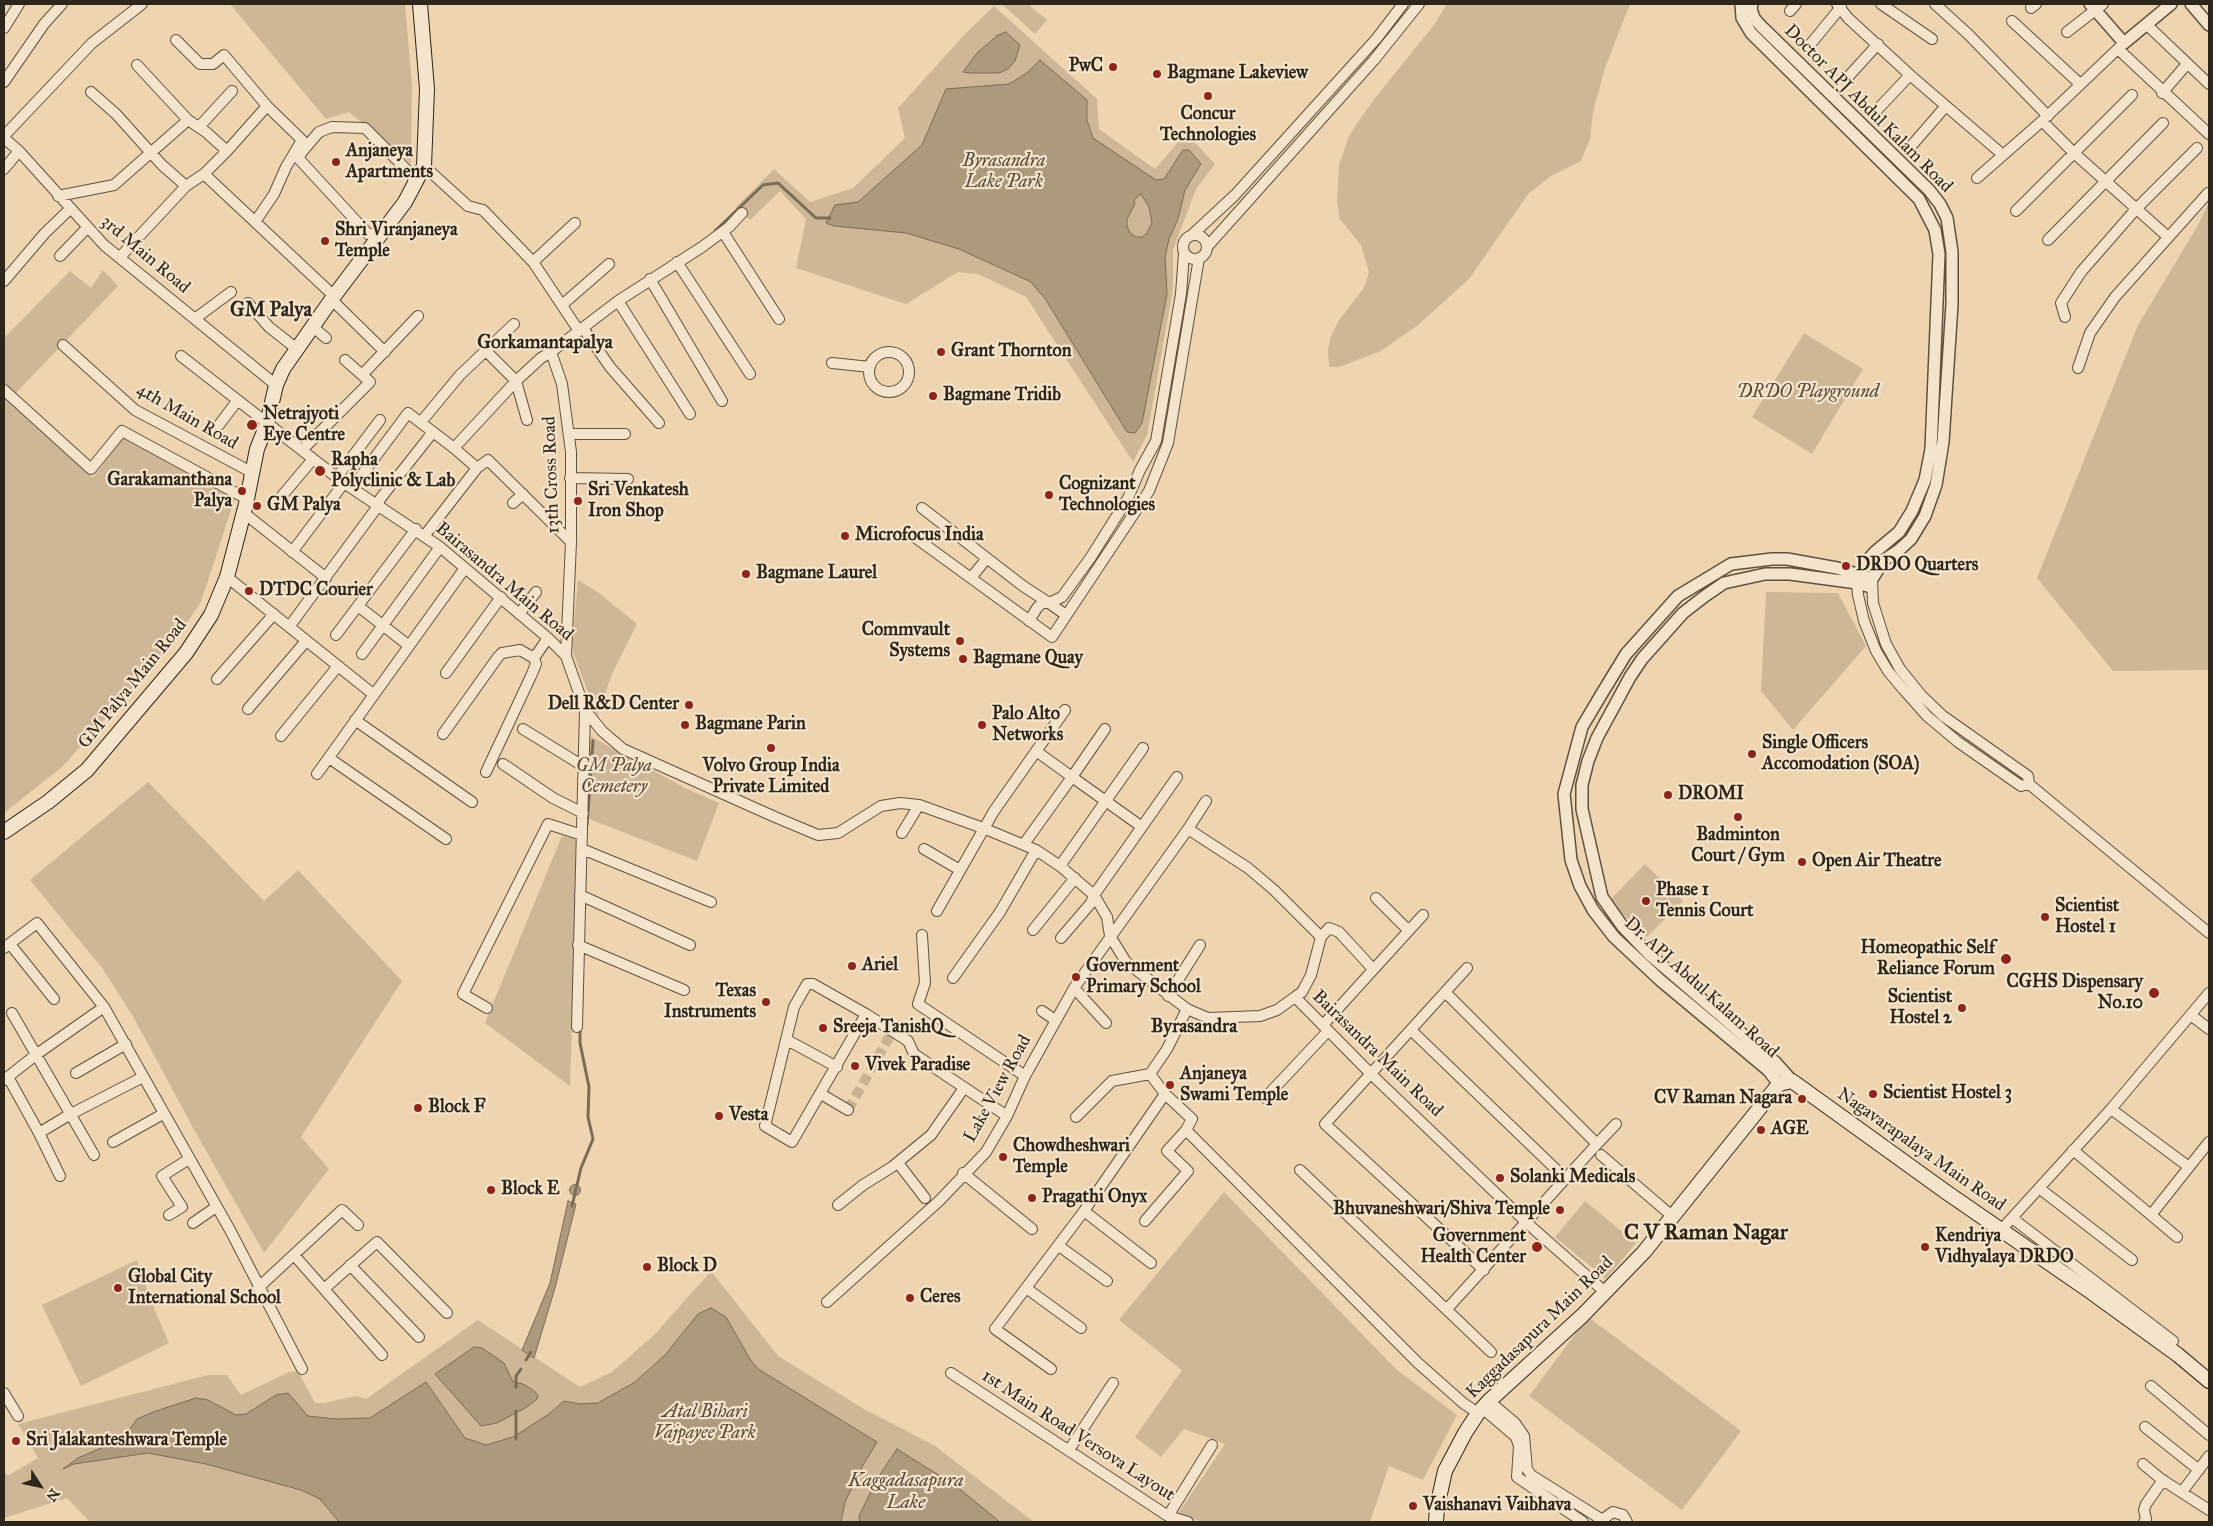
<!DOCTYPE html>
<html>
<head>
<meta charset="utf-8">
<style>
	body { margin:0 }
	#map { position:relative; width:2213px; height:1526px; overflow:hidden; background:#eed5b0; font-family:"IM FELL Great Primer",serif }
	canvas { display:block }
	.frame { position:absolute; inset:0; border:5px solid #2f261b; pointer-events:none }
	.north { position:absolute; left:15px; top:1461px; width:50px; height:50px; -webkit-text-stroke:4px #f4e4cc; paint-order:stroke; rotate:125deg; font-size:14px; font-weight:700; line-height:20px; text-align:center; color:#2f261b }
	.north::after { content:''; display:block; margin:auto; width:18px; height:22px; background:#2f261b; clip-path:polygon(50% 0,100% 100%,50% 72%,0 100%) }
</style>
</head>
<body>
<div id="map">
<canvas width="2213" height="1526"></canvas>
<div class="frame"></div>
<div class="north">N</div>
</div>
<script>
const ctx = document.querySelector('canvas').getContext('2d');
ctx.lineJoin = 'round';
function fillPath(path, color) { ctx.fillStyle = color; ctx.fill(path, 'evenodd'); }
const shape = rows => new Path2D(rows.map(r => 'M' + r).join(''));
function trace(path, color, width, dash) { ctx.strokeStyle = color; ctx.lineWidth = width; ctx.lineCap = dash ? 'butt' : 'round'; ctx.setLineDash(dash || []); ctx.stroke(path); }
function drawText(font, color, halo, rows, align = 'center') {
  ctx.font = font + ' "IM FELL Great Primer",serif'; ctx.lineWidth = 4.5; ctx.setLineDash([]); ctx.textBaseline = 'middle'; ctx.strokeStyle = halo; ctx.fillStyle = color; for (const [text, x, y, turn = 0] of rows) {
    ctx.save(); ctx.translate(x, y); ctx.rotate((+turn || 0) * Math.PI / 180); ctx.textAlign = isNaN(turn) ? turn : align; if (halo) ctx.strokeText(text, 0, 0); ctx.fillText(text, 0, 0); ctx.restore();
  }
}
fillPath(shape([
	[230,4,405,4,412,85,411,163,349,112,326,119],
	[1004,4,1028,4,1047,20,1035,34,1003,5],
	[1447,4,1630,4,1605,68,1593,112,1590,139,1581,161,1551,176,1529,193,1469,279,1418,325,1381,351,1339,367,1329,367,1328,348,1331,336,1339,320,1364,288,1369,272,1361,245,1340,219,1337,202,1339,165,1349,136,1356,125,1375,98,1434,25],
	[994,6,1097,99,1099,129,1155,169,1186,133,1215,164,1196,189,1173,250,1173,289,1147,435,1133,462,1026,297,978,274,958,272,906,304,796,268,806,219,780,191,750,220,736,207,774,169,810,202,853,188,905,138,898,108,967,32],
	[2209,202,2209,670,2113,671,2037,578,2138,325,2198,225],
	[103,270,118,286,15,394,4,384,4,338,70,271,91,288],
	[1804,333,1863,369,1812,454,1752,417],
	[4,397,93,478,123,438,235,498,201,602,173,644,62,767,4,813],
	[578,580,599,593,637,624,612,674,597,716,574,655,572,643],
	[1766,592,1838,593,1866,646,1793,730,1761,691],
	[588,735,687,789,719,803,697,861,587,818,590,796],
	[148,782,264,901,298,870,402,981,301,1137,329,1169,264,1253,192,1126,134,1018,102,968,30,880],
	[562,836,578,840,570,1086,485,1023],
	[1645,864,1683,901,1647,937,1609,901],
	[1224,1192,1397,1370,1457,1415,1423,1480,1389,1466,1370,1522,1205,1522,1177,1515,1225,1444,1184,1429,1161,1457,1135,1437,1182,1370,1119,1320],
	[1585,1201,1636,1243,1606,1279,1555,1237],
	[137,1260,151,1301,169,1343,81,1386,42,1305],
	[711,1271,778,1356,864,1409,935,1446,1034,1522,90,1522,67,1498,4,1518,4,1473,9,1475,38,1458,18,1424,208,1375,227,1375,241,1395,289,1372,298,1371,315,1403,324,1403,356,1396,366,1399,478,1320,580,1387,612,1372,655,1334],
	[1588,1317,1741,1431,1682,1510,1529,1396]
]), '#ceb797');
const water = shape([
	[1006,32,1020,45,1015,61,1008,69,999,73,971,73,963,72,977,53,998,35,1006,32],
	[1040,60,1087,100,1087,120,1093,138,1156,180,1164,179,1183,150,1189,150,1201,164,1185,190,1178,219,1169,239,1165,257,1167,294,1142,423,1135,433,1127,432,1046,300,1031,282,959,249,906,233,834,226,826,223,835,205,858,202,922,145,946,89,1009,84,1028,72,1040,60],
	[1141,194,1149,207,1152,223,1147,233,1142,237,1136,237,1130,233,1127,226,1127,219,1135,204,1134,200,1141,194],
	'569.5 1190a5.5 5.5 0 1 1 11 0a5.5 5.5 0 1 1-11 0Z',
	[568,1201,576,1204,555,1288,534,1358,522,1350,550,1283,568,1201],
	[711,1308,726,1317,750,1359,758,1369,877,1442,862,1467,845,1502,841,1522,339,1522,320,1499,301,1490,206,1464,148,1453,74,1464,63,1469,78,1458,108,1445,127,1433,137,1419,153,1412,196,1398,208,1400,236,1415,246,1414,276,1395,288,1393,308,1416,336,1419,370,1418,426,1382,465,1438,486,1445,513,1437,549,1414,564,1401,580,1404,598,1403,635,1382,665,1355,698,1314,711,1308],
	[474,1347,482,1348,504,1363,513,1382,523,1384,533,1390,538,1395,537,1399,527,1407,497,1423,481,1426,435,1374,474,1347],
	[897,1449,956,1486,1000,1522,860,1522,859,1516,877,1479,897,1449]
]);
fillPath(water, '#ad9a7d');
trace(water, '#7b6c56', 1);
trace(shape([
	[715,231,763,185,778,183,816,218,830,218],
	[587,825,593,741],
	[572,1206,581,1168,593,1139,588,1117,589,1087,580,1043,580,1027],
	[526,1360,531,1352],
	[516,1387,516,1376,521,1369],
	[516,1439,516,1411]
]), '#7b6c56', 3);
trace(shape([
	[848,1110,892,1032]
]), '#c8b292', 10, [10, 5]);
const minor = shape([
	[1837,4,1848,18,1910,75,2003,155],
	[1881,4,1932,39],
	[1935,4,1968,34,2048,116],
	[2031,8,2036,4],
	[1790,11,1796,4],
	[2012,21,2080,84],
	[2147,25,2209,84],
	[4,28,19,4],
	[2067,32,2103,4],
	[176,40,200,64,213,64,224,55,267,106,302,140,286,167,274,194,255,222],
	[1809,46,1841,7],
	[2118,49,2209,134],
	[137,65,188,120],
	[1848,77,1878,44],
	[4,82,44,24,62,4],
	[91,92,116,114,162,165,186,186],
	[2162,93,2187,64],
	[1878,109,1910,75],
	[2042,121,2074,153,2168,237],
	[199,127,232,91],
	[4,136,92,43,142,4],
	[4,138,19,151,104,245,276,385],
	[1913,144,1945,107],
	[424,166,468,206,483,210,533,262,579,331],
	[4,169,19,151],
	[204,174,334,296],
	[1977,178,2042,121,2124,43],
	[58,196,114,185,188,120,206,132,227,151],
	[2016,211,2132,95],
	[723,232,779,319],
	[380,234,368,234,299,159,301,153,319,132,332,127,365,128,409,172,415,182],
	[1193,234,1235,195,1377,38,1403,4],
	'1183 247a12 12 0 1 1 24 0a12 12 0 1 1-24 0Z',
	[2048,240,2163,123],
	[1207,247,1374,60,1419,4],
	[60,256,87,228],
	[120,257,186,186,204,174,227,151,267,106],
	[533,262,575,223],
	[677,262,750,374],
	[650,279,722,401],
	[4,281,45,233,70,209],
	[332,300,385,352],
	[618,301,690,414],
	[248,303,269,327,297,349],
	[562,305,609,264],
	[2065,317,2061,303,2081,272,2136,209,2197,148],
	[196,318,231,292],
	[313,327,326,338],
	[583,328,610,367,659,423],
	[63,345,135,410,253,473],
	[486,351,516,381,527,420],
	'869 372a20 20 0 1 1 40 0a20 20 0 1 1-40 0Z',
	[181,356,344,483,440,547,548,638,566,656,585,710,602,731,623,749,775,817,818,835,838,833,881,806,900,803,919,805,983,828,1036,850,1060,866,1094,895,1107,917,1110,936,1126,962,1187,1009,1208,1018,1260,1016,1277,1010,1295,997,1371,1074,1527,1223,1605,1292],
	[832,363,870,367],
	[2078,368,2090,333,2115,297,2208,193],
	[362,375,418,316],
	[4,390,91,469,122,431,247,499],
	[421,422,460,375,514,324],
	[219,425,237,401],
	[569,434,625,434],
	[302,450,370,382,345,360],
	[477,468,488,460,571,542],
	[337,477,380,420],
	[570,478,628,479],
	[352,488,408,413,454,448],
	[281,497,313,459],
	[513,503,523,494],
	[922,508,1023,586,1049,603,1062,597,1091,557,1128,498,1140,470,1156,441,1181,294,1184,253],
	[244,513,326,578],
	[909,533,1052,637,1149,491,1168,443,1199,258],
	[425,535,477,468,454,448,516,381,541,358,551,352],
	[292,552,344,483],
	[227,577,373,694],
	[971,578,987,558],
	[1872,579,1873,603,1886,644,1900,669,1921,695,1943,716,2028,776,2029,784,2209,933],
	[1857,583,1858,595,1864,621,1876,651,1888,671,1903,689,1927,716,1958,742,2021,786,2029,784],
	[358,606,408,645],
	[519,614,536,592],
	[1029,621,1037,608,1042,603,1049,603,1066,615],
	[289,627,378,506,380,499,433,432],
	[336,635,416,529],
	[362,654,440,547],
	[566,656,571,542,571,452,562,384,551,352,618,301,702,247,729,227,742,213],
	[446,673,501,597],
	[217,679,274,614],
	[248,709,306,641],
	[355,720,472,802],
	[523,729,583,766],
	[443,734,498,657,502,653,520,650,534,658],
	[281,736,338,666],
	[1036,751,1072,777,1105,729],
	[329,758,446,839],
	[503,764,553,798,583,813],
	[486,772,531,676,536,664,534,658,548,638],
	[317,774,465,568],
	[1188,829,1206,801],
	[902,833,919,805],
	[1024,844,1072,777,1142,827],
	[582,849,711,902],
	[924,849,960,870],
	[1060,866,1143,748],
	[580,895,690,945],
	[1376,898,1408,930],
	[937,911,994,811,1065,710],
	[1033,930,1075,878],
	[922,935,925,983,918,1004,1025,1076],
	[1061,938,1091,903,1094,895,1177,777],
	[10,944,54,999],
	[578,945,684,990],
	[4,948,37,923,104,1007,230,1230,302,1369],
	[1467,968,1325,1124,1484,1270],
	[953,978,1000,912,1036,850],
	[1074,988,1106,1023],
	[1445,992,1597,1144,1447,1309],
	[1168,996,1200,945],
	[1295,997,1302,992,1311,975,1321,937],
	[487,1008,463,994,548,824,582,835],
	[1187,1009,1167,1049,1150,1074,1165,1094,1192,1119,1186,1130,1418,1363,1463,1403,1478,1413],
	[1042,1011,1055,1020],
	[12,1013,94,1155],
	[866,1014,792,1142,765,1126,794,1007,807,984,813,984,866,1014,908,1041,914,1054,1007,1116],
	[2192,1016,2209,1029],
	[1323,1025,1423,915],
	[577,1027,585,710],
	[1411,1030,1566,1179],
	[787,1040,837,1067],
	[76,1073,126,1044],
	[8,1077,39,1133,60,1176],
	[4,1080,37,1054,104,1007],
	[821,1094,848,1110],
	[1265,1098,1328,1031],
	[2111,1109,2189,1167,2209,1142],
	[1076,1117,1112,1081,1150,1074],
	[39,1133,69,1115,143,1077],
	[113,1142,163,1114],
	[1597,1144,1616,1124],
	[2073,1150,2151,1215],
	[1601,1155,1672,1216],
	[898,1163,925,1198],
	[1300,1170,1491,1352],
	[963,1173,1032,1229],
	[2039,1188,2132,1260],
	[838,1205,863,1185,892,1167,931,1135,964,1088],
	[1084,1211,1151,1263],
	[169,1215,182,1207,162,1176,189,1159],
	[2012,1218,2173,1341],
	[1145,1221,1188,1171,1167,1151,1186,1130],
	[193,1223,216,1207],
	[2001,1230,2111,1109,2209,993],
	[2177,1237,2151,1215,2189,1167],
	[1059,1246,1107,1281],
	[294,1255,382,1355],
	[350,1265,419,1337],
	[258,1288,342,1210,358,1225],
	[1026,1288,1081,1328],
	[324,1289,377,1242,447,1313],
	[827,1302,939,1201,986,1152,1007,1116,1025,1076,1074,988,1188,829,1248,868,1274,890,1321,937,1329,928,1339,932,1373,969],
	[1051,1369,995,1329,1084,1211,1165,1094],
	[951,1373,1168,1516,1188,1522],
	[2151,1386,2209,1435],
	[4,1393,18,1416],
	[1489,1401,1515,1423,1524,1436,1527,1469,1531,1475,1601,1519],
	[1482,1408,1516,1437,1519,1446,1517,1477,1583,1522],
	[2145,1427,2199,1470],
	[1069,1450,1113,1383],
	[2143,1464,2161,1479,2209,1510],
	[2182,1492,2209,1456],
	[1168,1516,1212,1445],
	[1599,1522,1613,1512,1623,1515,1627,1522],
	[2144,1522,2146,1519,2144,1510,2146,1504,2163,1480]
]);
const tertiary = shape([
	[1741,4,1742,18,1751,33,1919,199,1935,230,1939,254,1931,449,1925,480,1912,511,1899,532,1875,552,1865,563,1858,582],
	[1752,4,1751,9,1754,18,1761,26,1929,190,1940,204,1947,218,1952,252,1952,304,1943,442,1936,485,1925,516,1911,539,1899,550,1884,560,1872,579,1837,568,1787,559,1772,559,1731,564,1678,596,1626,654,1601,695,1582,727,1564,794,1571,860,1580,886,1593,910,1614,937,1660,980,1768,1070,1779,1084],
	[2090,4,2124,43,2171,4],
	[2191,4,2209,25],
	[1792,1081,1775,1062,1649,954,1623,927,1602,897,1582,809,1582,785,1588,761,1597,738,1630,677,1642,659,1683,613,1705,596,1724,583,1765,574,1790,574,1857,583,1871,587]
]);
const secondary = shape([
	[4,832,48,802,87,770,186,653,211,615,227,577,246,504,257,449,267,424,276,385,283,369,334,296,405,202,424,166,427,89,420,4],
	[1436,1522,1437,1507,1445,1471,1465,1433,1478,1413,1489,1401,1583,1315,1644,1252,1779,1084,1792,1081,1946,1192,2091,1292,2178,1355,2209,1381]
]);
trace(minor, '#5f5240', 12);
trace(tertiary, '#5f5240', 14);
trace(secondary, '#2f261b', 16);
trace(minor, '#f4e4cc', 10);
trace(tertiary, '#f4e4cc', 11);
trace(secondary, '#f4e4cc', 14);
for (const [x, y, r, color] of [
	[1113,67,5,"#8f2418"],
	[1157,74,5,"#8f2418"],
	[1208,96,5,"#8f2418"],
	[336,162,5,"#8f2418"],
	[325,241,5,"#8f2418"],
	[941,352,5,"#8f2418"],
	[933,396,5,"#8f2418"],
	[252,425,6,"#8f2418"],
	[320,471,6,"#8f2418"],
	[242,491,5,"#8f2418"],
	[1049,495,5,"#8f2418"],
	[578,501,5,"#8f2418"],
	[257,506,5,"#8f2418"],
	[845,536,5,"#8f2418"],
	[1846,566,5,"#8f2418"],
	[746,574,5,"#8f2418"],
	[249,591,5,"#8f2418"],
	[960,641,5,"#8f2418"],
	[963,659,5,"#8f2418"],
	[689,705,5,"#8f2418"],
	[685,725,5,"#8f2418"],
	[982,725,5,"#8f2418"],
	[771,748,5,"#8f2418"],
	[1752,754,5,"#8f2418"],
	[1668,795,5,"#8f2418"],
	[1738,817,5,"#8f2418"],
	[1802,862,5,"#8f2418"],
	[1646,901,5,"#8f2418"],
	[2045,917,5,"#8f2418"],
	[2006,959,6,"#8f2418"],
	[852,966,5,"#8f2418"],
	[1076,977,5,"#8f2418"],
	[2154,993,6,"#8f2418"],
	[766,1002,5,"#8f2418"],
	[1962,1008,5,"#8f2418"],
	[823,1028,5,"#8f2418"],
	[855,1066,5,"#8f2418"],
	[1170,1085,5,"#8f2418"],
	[1873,1094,5,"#8f2418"],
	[1802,1099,5,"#8f2418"],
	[418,1108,5,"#8f2418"],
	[719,1116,5,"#8f2418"],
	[1761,1130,5,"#8f2418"],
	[1003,1157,5,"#8f2418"],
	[1500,1178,5,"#8f2418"],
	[491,1190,5,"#8f2418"],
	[1032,1198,5,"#8f2418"],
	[1560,1210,5,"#8f2418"],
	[1537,1247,6,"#8f2418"],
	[1925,1247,5,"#8f2418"],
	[647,1267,5,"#8f2418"],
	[118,1288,5,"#8f2418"],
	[910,1298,5,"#8f2418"],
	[16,1441,5,"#8f2418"],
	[1413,1506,5,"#8f2418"]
]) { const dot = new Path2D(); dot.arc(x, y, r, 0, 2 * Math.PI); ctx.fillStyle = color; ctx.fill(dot); trace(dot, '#f4e4cc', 2); }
drawText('bold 18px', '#2f261b', '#f4e4cc', [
	["PwC",1103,67,"right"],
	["Bagmane Lakeview",1167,74],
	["Concur",1208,115,"center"],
	["Technologies",1208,136,"center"],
	["Anjaneya",346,152],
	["Apartments",346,173],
	["Shri Viranjaneya",335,231],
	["Temple",335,252],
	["Grant Thornton",951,352],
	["Bagmane Tridib",943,396],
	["Netrajyoti",263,415],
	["Eye Centre",263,436],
	["Rapha",331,461],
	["Polyclinic & Lab",331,482],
	["Garakamanthana",232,481,"right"],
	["Palya",232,502,"right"],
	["Cognizant",1059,485],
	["Technologies",1059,506],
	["Sri Venkatesh",588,491],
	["Iron Shop",588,512],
	["GM Palya",267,506],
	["Microfocus India",855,536],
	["DRDO Quarters",1856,566],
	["Bagmane Laurel",756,574],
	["DTDC Courier",259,591],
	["Commvault",950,631,"right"],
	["Systems",950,652,"right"],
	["Bagmane Quay",973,659],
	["Dell R&D Center",679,705,"right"],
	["Palo Alto",992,715],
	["Networks",992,736],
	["Bagmane Parin",695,725],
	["Single Officers",1762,744],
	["Accomodation (SOA)",1762,765],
	["Volvo Group India",771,767,"center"],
	["Private Limited",771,788,"center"],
	["DROMI",1678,795],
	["Badminton",1738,836,"center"],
	["Court / Gym",1738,857,"center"],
	["Open Air Theatre",1812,862],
	["Phase 1",1656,891],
	["Tennis Court",1656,912],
	["Scientist",2055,907],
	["Hostel 1",2055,928],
	["Homeopathic Self",1995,949,"right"],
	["Reliance Forum",1995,970,"right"],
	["Ariel",862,966],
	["Government",1086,967],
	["Primary School",1086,988],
	["CGHS Dispensary",2143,983,"right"],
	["No.10",2143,1004,"right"],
	["Texas",756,992,"right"],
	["Instruments",756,1013,"right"],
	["Scientist",1952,998,"right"],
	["Hostel 2",1952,1019,"right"],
	["Sreeja TanishQ",833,1028],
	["Vivek Paradise",865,1066],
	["Anjaneya",1180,1075],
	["Swami Temple",1180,1096],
	["Scientist Hostel 3",1883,1094],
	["CV Raman Nagara",1792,1099,"right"],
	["Block F",428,1108],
	["Vesta",729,1116],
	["AGE",1771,1130],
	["Chowdheshwari",1013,1147],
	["Temple",1013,1168],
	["Solanki Medicals",1510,1178],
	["Block E",501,1190],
	["Pragathi Onyx",1042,1198],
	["Bhuvaneshwari/Shiva Temple",1550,1210,"right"],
	["Government",1526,1237,"right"],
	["Health Center",1526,1258,"right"],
	["Kendriya",1935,1237],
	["Vidhyalaya DRDO",1935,1258],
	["Block D",657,1267],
	["Global City",128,1278],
	["International School",128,1299],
	["Ceres",920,1298],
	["Sri Jalakanteshwara Temple",26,1441],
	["Vaishanavi Vaibhava",1423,1506]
], 'left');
drawText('18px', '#2f261b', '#f4e4cc', [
	["Doctor APJ Abdul Kalam Road",1868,109,45],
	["3rd Main Road",145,255,40],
	["4th Main Road",187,417,30],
	["13th Cross Road",552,475,-92],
	["Bairasandra Main Road",504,582,40],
	["GM Palya Main Road",133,684,-51],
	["Dr. APJ Abdul Kalam Road",1701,988,42],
	["Bairasandra Main Road",1377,1054,44],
	["Lake View Road",998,1089,-61],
	["Nagavarapalaya Main Road",1921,1150,35],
	["Kaggadasapura Main Road",1540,1328,-44],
	["1st Main Road Versova Layout",1078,1436,33]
]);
drawText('italic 18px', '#574a3a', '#f4e4cc', [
	["Byrasandra",1004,162],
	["Lake Park",1004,183],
	["DRDO Playground",1808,393],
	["GM Palya",614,767],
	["Cemetery",614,788],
	["Atal Bihari",705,1413],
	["Vajpayee Park",705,1434]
]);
drawText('bold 19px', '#2f261b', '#f4e4cc', [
	["Gorkamantapalya",545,343],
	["Byrasandra",1194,1027]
]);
drawText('italic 19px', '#554938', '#f4e4cc', [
	["Kaggadasapura",906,1481],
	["Lake",906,1503]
]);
drawText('bold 20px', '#2f261b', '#f4e4cc', [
	["GM Palya",271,311]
]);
drawText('bold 22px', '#2f261b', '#f4e4cc', [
	["C V Raman Nagar",1706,1234]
]);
</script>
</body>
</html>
